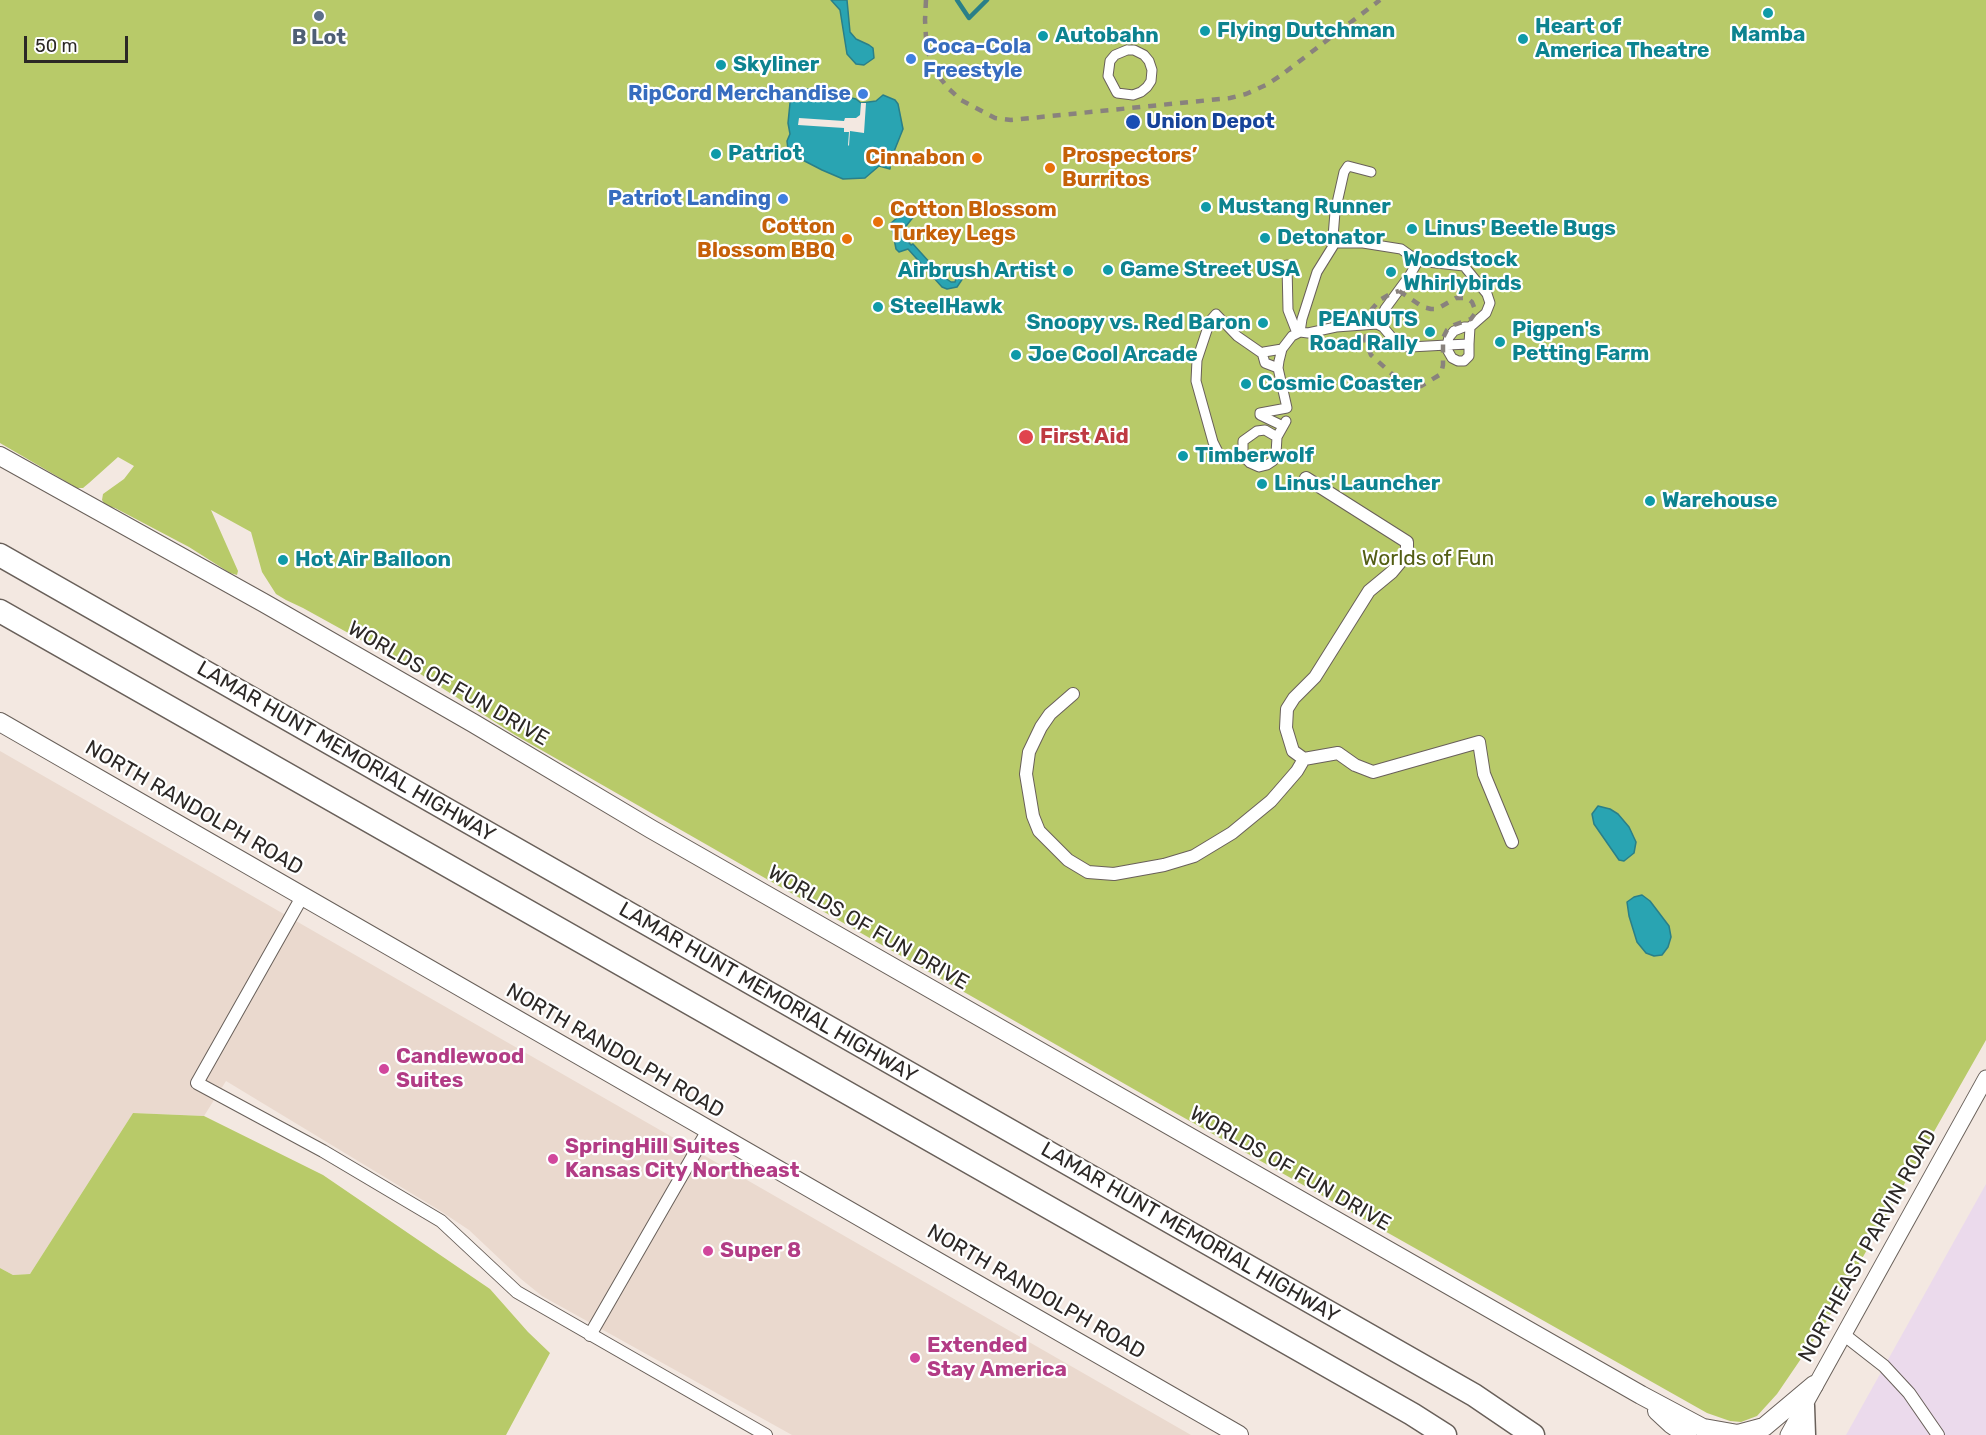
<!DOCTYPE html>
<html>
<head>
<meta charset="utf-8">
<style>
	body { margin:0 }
	#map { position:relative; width:1986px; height:1435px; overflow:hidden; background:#f3e8e1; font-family:Rubik,sans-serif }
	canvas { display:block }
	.scale { position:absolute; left:24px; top:36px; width:104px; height:27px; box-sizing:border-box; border:3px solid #2c2826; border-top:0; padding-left:8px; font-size:18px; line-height:21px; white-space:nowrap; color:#2c2826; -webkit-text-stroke:4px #fff; paint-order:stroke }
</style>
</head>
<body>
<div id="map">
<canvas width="1986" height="1435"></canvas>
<div class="scale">50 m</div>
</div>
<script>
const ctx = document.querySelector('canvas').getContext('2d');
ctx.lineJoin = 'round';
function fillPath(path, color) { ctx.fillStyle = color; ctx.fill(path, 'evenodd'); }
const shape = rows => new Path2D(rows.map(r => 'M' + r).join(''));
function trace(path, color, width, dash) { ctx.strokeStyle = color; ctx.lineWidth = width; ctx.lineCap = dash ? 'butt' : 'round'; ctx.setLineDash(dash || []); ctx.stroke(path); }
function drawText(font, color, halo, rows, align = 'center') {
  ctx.font = font + ' Rubik,sans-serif'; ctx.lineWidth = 4.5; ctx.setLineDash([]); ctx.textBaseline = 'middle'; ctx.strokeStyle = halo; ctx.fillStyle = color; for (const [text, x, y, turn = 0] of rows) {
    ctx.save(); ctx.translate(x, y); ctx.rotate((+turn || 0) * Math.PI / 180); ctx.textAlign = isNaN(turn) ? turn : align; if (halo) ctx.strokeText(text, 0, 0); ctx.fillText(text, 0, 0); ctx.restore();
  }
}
fillPath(shape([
	[0,751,1191,1435,792,1435,542,1296,521,1279,469,1230,439,1210,226,1081,204,1116,133,1113,30,1274,13,1275,0,1268]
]), '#ead9ce');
fillPath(shape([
	[1986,1184,1986,1435,1846,1435]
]), '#ebdaec');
fillPath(shape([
	[0,0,1986,0,1986,1040,1826,1322,1777,1394,1757,1416,1741,1422,1730,1421,1707,1413,1165,1107,515,735,408,666,303,608,286,600,276,594,262,572,251,532,211,510,238,571,237,575,230,573,189,547,115,508,106,506,102,500,103,494,124,479,134,466,118,457,89,483,83,488,73,488,72,485,0,443],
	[133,1113,204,1116,323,1175,490,1289,528,1332,550,1353,506,1435,0,1435,0,1268,13,1275,30,1274]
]), '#b8ca69');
const water = shape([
	[831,0,847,0,850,32,856,39,869,45,873,48,874,58,864,65,856,64,847,54,840,10,831,0],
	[801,89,812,89,848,96,848,97,856,99,861,103,876,101,883,95,895,100,898,104,903,129,891,159,890,169,879,166,865,178,843,179,822,170,791,154,788,150,787,141,790,134,788,123,790,103,801,89],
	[903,213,911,213,914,216,903,230,904,237,911,245,913,244,941,275,951,282,955,282,959,269,963,270,963,278,957,287,947,289,942,287,908,249,899,252,896,249,891,223,903,213],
	[1598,806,1610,809,1618,814,1629,827,1636,842,1634,853,1624,861,1619,860,1594,824,1592,814,1598,806],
	[1642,895,1650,901,1669,926,1671,937,1668,947,1662,955,1654,956,1646,953,1637,942,1629,916,1627,902,1634,897,1642,895]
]);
fillPath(water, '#29a4b2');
trace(water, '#2a7f88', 1.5);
fillPath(shape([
	[861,103,866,103,864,133,850,131,849,146,848,145,849,132,844,132,844,128,798,125,799,118,844,121,845,118,856,118,860,115]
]), '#f3e8e1');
trace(shape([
	[957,0,969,18,987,0]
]), '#2a7f88', 4.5);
const pedestrian = shape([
	[1127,50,1134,50,1144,55,1149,61,1152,70,1151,81,1147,87,1141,92,1133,95,1117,93,1108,76,1110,61,1115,55,1127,50],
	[1371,172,1348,166,1344,172,1335,212,1333,237,1335,243,1363,243,1401,249,1418,261],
	[1287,265,1288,310,1297,333],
	[1377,324,1385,309,1410,275,1418,261,1464,266,1487,294,1490,303,1486,313,1470,327],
	[1300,332,1302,319,1317,272,1335,243],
	[1278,368,1265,363,1263,356,1264,352,1282,349],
	[1283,426,1260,415,1260,413,1287,408,1278,368,1279,361,1282,349,1292,336,1300,332,1308,333,1336,327,1377,324,1383,327,1399,346,1410,347,1447,345,1469,344,1469,356,1464,361,1458,361,1452,358,1448,351,1447,345,1449,337,1454,331,1464,327,1470,327,1469,344],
	[1277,437,1265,430,1257,431,1243,441,1243,456,1250,463,1259,467,1267,465,1273,461,1276,454,1277,437,1286,421],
	[1221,458,1213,442,1196,381,1197,360,1210,321,1216,314,1237,336,1263,354]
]);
const minor = shape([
	[1306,478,1407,542,1407,554,1392,572,1369,591,1315,677,1294,698,1287,709,1286,728,1293,751,1304,759,1338,753,1355,765,1373,772,1479,742,1484,774,1512,842],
	[1073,694,1050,714,1041,727,1029,752,1026,774,1033,816,1039,831,1068,860,1088,872,1114,874,1164,865,1194,856,1232,833,1271,801,1297,771,1304,759],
	[302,897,197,1083,323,1151,441,1221,517,1292,766,1435],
	[1843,1334,1884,1366,1909,1393,1938,1435],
	[590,1335,708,1130]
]);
const tertiary = shape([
	[1788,1435,1986,1078]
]);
const secondary = shape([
	[0,456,264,603,473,723,651,829,1641,1395,1716,1435],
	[0,722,1239,1435],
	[1657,1411,1671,1424,1687,1435],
	[1704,1428,1738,1434,1764,1427,1814,1385]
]);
const motorway = shape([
	[0,555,1474,1395,1533,1435],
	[0,611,1412,1414,1445,1435],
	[1803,1406,1804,1435]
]);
trace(pedestrian, '#69605a', 11);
trace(minor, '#69605a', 14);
trace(tertiary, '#69605a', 17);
trace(secondary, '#69605a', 20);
trace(motorway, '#69605a', 25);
trace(pedestrian, '#fff', 9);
trace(minor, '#fff', 12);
trace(tertiary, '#fff', 15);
trace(secondary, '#fff', 18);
trace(motorway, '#fff', 22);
trace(shape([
	[926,0,925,20,926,38,929,55,936,73,949,89,961,100,995,118,1011,120,1230,98,1246,94,1266,85,1280,76,1380,0],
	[1399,291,1423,307,1431,309,1437,309,1456,298,1467,298,1472,302,1476,312,1471,319,1454,325,1447,330,1443,338,1443,365,1441,374,1421,386,1412,387,1392,374,1371,355,1365,340,1372,309,1380,300,1392,293,1399,291]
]), '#89827d', 4.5, [8, 8]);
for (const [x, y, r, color] of [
	[1768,13,6,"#0f9aa8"],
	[319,16,6,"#5c6f8a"],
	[1205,31,6,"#0f9aa8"],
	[1043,36,6,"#0f9aa8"],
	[1523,39,6,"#0f9aa8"],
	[911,59,6,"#3f7fe0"],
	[721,65,6,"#0f9aa8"],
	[863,94,6,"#3f7fe0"],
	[1133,122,8,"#1a4fb4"],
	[716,154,6,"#0f9aa8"],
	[977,158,6,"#e8710a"],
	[1050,168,6,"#e8710a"],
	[783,199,6,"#3f7fe0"],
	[1206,207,6,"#0f9aa8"],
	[878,222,6,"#e8710a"],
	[1412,229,6,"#0f9aa8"],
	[1265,238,6,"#0f9aa8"],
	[847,239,6,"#e8710a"],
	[1108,270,6,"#0f9aa8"],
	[1068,271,6,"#0f9aa8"],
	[1391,272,6,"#0f9aa8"],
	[878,307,6,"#0f9aa8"],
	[1263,323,6,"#0f9aa8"],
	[1430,332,6,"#0f9aa8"],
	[1500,342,6,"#0f9aa8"],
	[1016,355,6,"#0f9aa8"],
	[1246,384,6,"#0f9aa8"],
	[1026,437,8,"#e0444e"],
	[1183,456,6,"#0f9aa8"],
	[1262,484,6,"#0f9aa8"],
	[1650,501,6,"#0f9aa8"],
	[283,560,6,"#0f9aa8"],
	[384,1069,6,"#d1479c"],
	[553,1159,6,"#d1479c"],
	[708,1251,6,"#d1479c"],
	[915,1358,6,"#d1479c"]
]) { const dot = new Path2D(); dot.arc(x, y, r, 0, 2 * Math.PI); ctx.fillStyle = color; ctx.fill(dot); trace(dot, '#fff', 2); }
drawText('bold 21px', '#0d838f', '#fff', [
	["Heart of",1535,27],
	["America Theatre",1535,51],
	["Flying Dutchman",1217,31],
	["Mamba",1768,35,"center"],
	["Autobahn",1055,36],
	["Skyliner",733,65],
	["Patriot",728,154],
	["Mustang Runner",1218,207],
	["Linus' Beetle Bugs",1424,229],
	["Detonator",1277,238],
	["Woodstock",1403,260],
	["Whirlybirds",1403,284],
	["Game Street USA",1120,270],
	["Airbrush Artist",1056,271,"right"],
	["SteelHawk",890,307],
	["PEANUTS",1418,320,"right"],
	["Road Rally",1418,344,"right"],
	["Snoopy vs. Red Baron",1251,323,"right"],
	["Pigpen's",1512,330],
	["Petting Farm",1512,354],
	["Joe Cool Arcade",1028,355],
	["Cosmic Coaster",1258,384],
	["Timberwolf",1195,456],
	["Linus' Launcher",1274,484],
	["Warehouse",1662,501],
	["Hot Air Balloon",295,560]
], 'left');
drawText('bold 21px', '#4e5e75', '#fff', [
	["B Lot",319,38]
]);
drawText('bold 21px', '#366cbe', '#fff', [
	["Coca-Cola",923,47,"left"],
	["Freestyle",923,71,"left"],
	["RipCord Merchandise",851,94],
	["Patriot Landing",771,199]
], 'right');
drawText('bold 21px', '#164399', '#fff', [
	["Union Depot",1146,122]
], 'left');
drawText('bold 21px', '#c56008', '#fff', [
	["Prospectors’",1062,156],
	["Burritos",1062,180],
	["Cinnabon",965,158,"right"],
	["Cotton Blossom",890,210],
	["Turkey Legs",890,234],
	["Cotton",835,227,"right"],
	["Blossom BBQ",835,251,"right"]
], 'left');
drawText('bold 21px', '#be3a42', '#fff', [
	["First Aid",1040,437]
], 'left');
drawText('21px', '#535e15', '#fff', [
	["Worlds of Fun",1428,559]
]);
drawText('21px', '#2c2826', '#fff', [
	["WORLDS OF FUN DRIVE",448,684,30],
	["LAMAR HUNT MEMORIAL HIGHWAY",346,752,30],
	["NORTH RANDOLPH ROAD",194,808,30],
	["WORLDS OF FUN DRIVE",868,928,30],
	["LAMAR HUNT MEMORIAL HIGHWAY",768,993,30],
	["NORTH RANDOLPH ROAD",615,1051,30],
	["WORLDS OF FUN DRIVE",1290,1169,30],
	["LAMAR HUNT MEMORIAL HIGHWAY",1190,1233,30],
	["NORTHEAST PARVIN ROAD",1868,1246,-61],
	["NORTH RANDOLPH ROAD",1036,1292,30]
]);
drawText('bold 21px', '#b23c85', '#fff', [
	["Candlewood",396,1057],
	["Suites",396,1081],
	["SpringHill Suites",565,1147],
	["Kansas City Northeast",565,1171],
	["Super 8",720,1251],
	["Extended",927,1346],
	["Stay America",927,1370]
], 'left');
</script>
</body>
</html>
